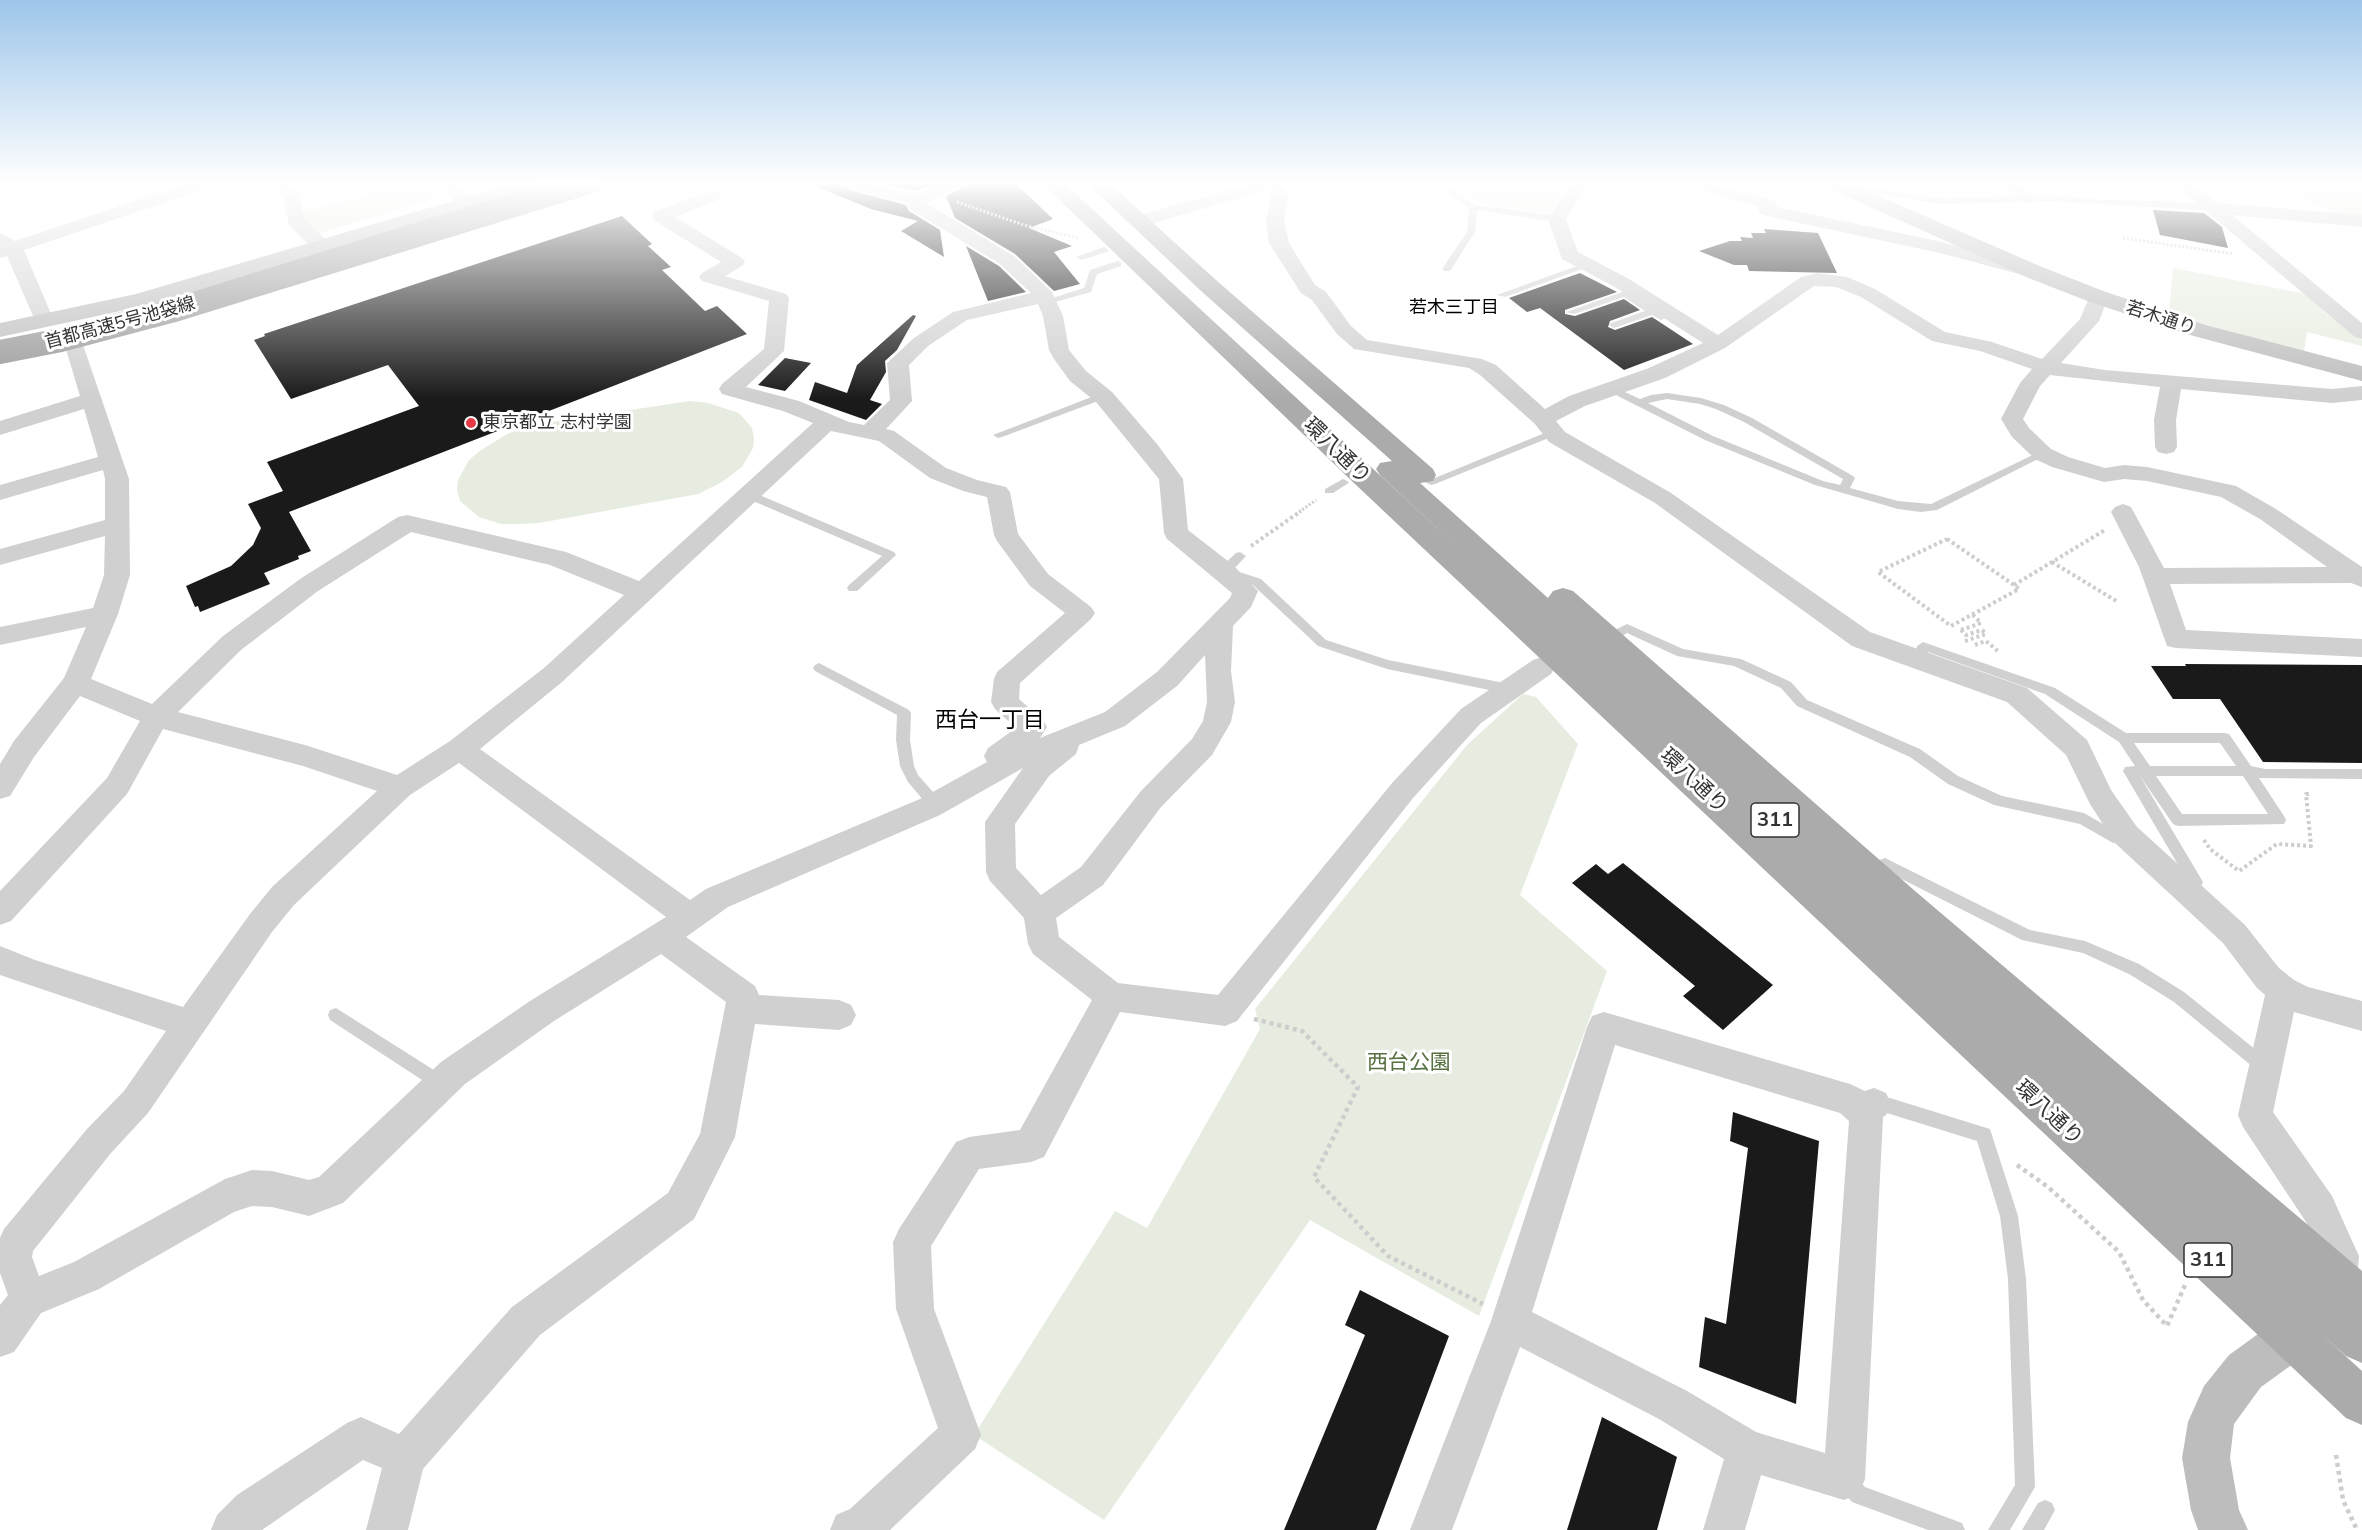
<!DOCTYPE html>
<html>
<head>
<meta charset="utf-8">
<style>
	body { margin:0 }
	canvas { display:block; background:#fff }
</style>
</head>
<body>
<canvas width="2362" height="1530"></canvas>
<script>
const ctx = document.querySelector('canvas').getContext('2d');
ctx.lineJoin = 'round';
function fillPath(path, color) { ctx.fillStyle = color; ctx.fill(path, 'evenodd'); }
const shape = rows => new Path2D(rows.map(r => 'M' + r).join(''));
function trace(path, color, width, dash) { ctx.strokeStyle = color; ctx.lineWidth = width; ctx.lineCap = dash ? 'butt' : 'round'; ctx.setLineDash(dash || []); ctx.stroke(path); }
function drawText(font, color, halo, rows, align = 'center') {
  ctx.font = font + ' Mulish,"Noto Sans JP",sans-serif'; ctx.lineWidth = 6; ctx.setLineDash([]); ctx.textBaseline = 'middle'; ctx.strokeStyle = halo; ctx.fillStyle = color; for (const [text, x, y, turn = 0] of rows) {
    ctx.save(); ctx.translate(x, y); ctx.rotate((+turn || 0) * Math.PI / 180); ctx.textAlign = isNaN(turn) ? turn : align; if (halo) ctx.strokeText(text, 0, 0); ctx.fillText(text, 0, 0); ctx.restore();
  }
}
fillPath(shape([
	[405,184,432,184,445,195,318,234,301,220,301,212],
	[1448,184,1564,184,1569,185,1549,214,1481,204],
	[2266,184,2355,184,2362,188,2362,217,2338,213],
	[2173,268,2306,294,2328,315,2362,340,2362,346,2307,332,2304,352,2169,314],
	[690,401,708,403,739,413,752,428,754,438,753,448,742,467,722,482,698,494,539,523,520,524,501,524,479,517,460,501,457,490,458,480,469,460,481,450,509,433,532,426,558,421],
	[1523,694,1536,697,1578,744,1520,895,1607,971,1479,1316,1310,1220,1104,1520,974,1435,1115,1211,1147,1228,1260,1029,1255,1009,1467,745]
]), '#e6ecdf');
fillPath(shape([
	[810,184,845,184,849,190,906,205,909,211,940,230,944,257,901,231,918,221,871,209],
	[882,184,933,184,916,191],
	[963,184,1016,184,1053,219,1029,228,1072,246,1054,252,1080,284,1054,291,1015,254,955,218,946,196,959,190],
	[2153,210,2204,213,2222,227,2228,248,2160,235],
	[622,216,652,244,648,246,671,267,662,270,705,311,717,306,747,334,289,512,311,551,298,556,299,559,264,573,270,584,200,612,198,606,195,607,186,586,231,566,253,545,261,528,248,504,283,491,267,462,419,406,388,365,291,399,254,340,265,336,264,334],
	[1764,229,1818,233,1837,273,1749,271,1747,265,1734,265,1699,251,1730,241,1742,241,1740,237,1753,238,1751,233,1766,233],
	[966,246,999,266,1026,292,988,301],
	[1580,273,1617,292,1565,310,1565,314,1575,316,1624,299,1640,310,1610,321,1608,327,1615,330,1652,317,1693,344,1624,370,1540,308,1527,312,1509,298],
	[913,315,916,316,897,350,885,361,886,372,870,400,882,404,866,420,809,400,815,382,847,393,857,365],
	[785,358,811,363,785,391,758,385],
	[2185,664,2362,665,2362,763,2263,762,2220,699,2173,699,2151,666,2186,666],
	[1623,863,1773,985,1723,1030,1683,996,1695,986,1572,883,1596,864,1608,874],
	[1733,1112,1819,1141,1796,1404,1699,1367,1705,1317,1726,1324,1748,1148,1730,1141],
	[1360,1290,1449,1336,1376,1530,1284,1530,1365,1335,1345,1325],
	[1602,1417,1677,1457,1657,1530,1567,1530]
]), '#1a1a1a');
trace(shape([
	[957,202,1024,225,1078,238],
	[2123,238,2234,254],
	[1299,512,1316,500]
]), '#cdcdcd', 3, [2, 2]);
trace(shape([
	[1947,539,2014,585,2019,589,1951,626,1878,572,1947,539],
	[1251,546,1301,511],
	[2052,562,2118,602],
	[2014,585,2105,530],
	[1961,630,1981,623,1972,614],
	[1961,630,1966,635,1982,630,1987,634],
	[1965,641,1986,634],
	[1975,645,1986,641,1999,652],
	[2204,840,2210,849,2239,871,2277,844,2311,846,2306,794,2309,794]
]), '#cdcdcd', 4, [3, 3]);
trace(shape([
	[1254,1019,1302,1031,1358,1087,1314,1177,1388,1256,1483,1304],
	[2017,1165,2048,1187,2119,1252,2143,1300,2167,1326,2185,1285],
	[2336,1455,2343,1500,2357,1530]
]), '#cdcdcd', 4.5, [4, 4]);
fillPath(shape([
	[1435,184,1444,184,1475,205,1557,216,1561,219,1557,222,1477,210,1475,232,1450,271,1444,271,1442,269,1467,232,1469,208,1435,184],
	[1843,184,1941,198,2050,195,2107,200,2168,201,2215,205,2219,208,2215,211,2050,201,1941,204,1841,188,1840,186,1843,184],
	[1104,247,1109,250,1107,252,1081,260,1076,257,1104,247],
	[1118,261,1121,262,1121,266,1097,274,1091,292,1048,304,1043,301,1084,288,1090,270,1118,261],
	[1585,263,1593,265,1505,297,1497,295,1585,263],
	[1625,291,1662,313,1672,310,1677,313,1661,320,1652,315,1614,328,1609,325,1611,323,1645,311,1624,297,1574,314,1566,312,1625,291],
	[1612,386,1640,399,1651,395,1667,393,1701,398,1724,405,1752,418,1853,476,1855,478,1850,488,1898,501,1931,504,2039,452,2047,452,2048,454,1937,510,1921,512,1898,509,1815,485,1705,440,1608,391,1608,387,1612,386],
	[1667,399,1700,404,1716,409,1744,422,1843,479,1840,485,1823,481,1713,436,1648,403,1667,399],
	[1102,393,1106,394,1106,398,1002,437,998,438,993,435,1102,393],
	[1552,430,1557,433,1556,435,1435,484,1431,485,1425,482,1552,430],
	[1343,479,1349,482,1347,484,1333,493,1325,493,1325,489,1343,479],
	[750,491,894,552,896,555,857,591,849,591,847,588,849,585,882,556,746,498,744,495,750,491],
	[1240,552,1246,556,1233,570,1261,579,1326,640,1388,660,1509,684,1515,689,1509,694,1387,669,1318,646,1253,585,1220,574,1218,571,1220,568,1236,553,1240,552],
	[1627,624,1683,649,1741,659,1791,682,1807,700,1920,749,1958,776,2002,796,2084,813,2115,831,2126,829,2131,831,2133,835,2131,839,2113,843,2080,824,1994,805,1948,784,1910,757,1797,706,1781,688,1734,666,1677,656,1627,633,1613,641,1605,641,1603,638,1605,635,1627,624],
	[1923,642,2055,688,2126,733,2224,733,2229,734,2251,766,2265,769,2362,769,2362,779,2259,778,2284,816,2286,820,2284,824,2178,826,2173,824,2140,776,2203,882,2201,886,2185,895,2180,893,2178,889,2187,880,2123,771,2125,767,2135,766,2119,742,2045,694,1928,652,1924,662,1916,662,1914,659,1917,646,1923,642],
	[2134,743,2220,743,2236,766,2150,766,2134,743],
	[2156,776,2243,776,2268,814,2182,814,2156,776],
	[819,663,909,710,911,713,910,740,914,766,918,775,940,800,942,804,940,808,930,808,908,782,900,766,896,740,897,715,815,671,813,668,815,665,819,663],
	[1885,858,2030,930,2085,941,2139,964,2184,992,2271,1062,2273,1067,2271,1072,2265,1074,2259,1072,2174,1002,2129,974,2083,953,2022,940,1880,868,1878,864,1880,860,1885,858],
	[336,1008,448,1079,450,1084,448,1089,442,1091,436,1089,330,1020,328,1015,330,1010,336,1008],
	[1874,1096,1890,1098,1990,1129,2018,1216,2026,1279,2035,1487,2010,1530,1988,1530,2015,1485,2008,1279,2000,1216,1977,1141,1890,1114,1868,1109,1866,1104,1868,1099,1874,1096],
	[1846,1471,1853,1474,1865,1487,1962,1523,1965,1530,1928,1530,1852,1502,1839,1488,1836,1481,1839,1474,1846,1471],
	[2045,1500,2052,1503,2055,1510,2044,1530,2022,1530,2038,1503,2045,1500]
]), '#d0d0d0');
fillPath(shape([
	[185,184,211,184,208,188,24,250,54,321,51,325,37,325,7,256,0,258,0,233,15,241,185,184],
	[270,184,289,184,298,193,305,219,329,243,332,247,329,251,315,251,289,225,283,198,270,184],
	[435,184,454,184,477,204,474,208,462,208,435,184],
	[847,184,873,184,916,193,938,184,961,184,958,188,926,203,1014,256,1052,292,1063,316,1069,350,1073,355,1086,371,1112,392,1157,444,1183,479,1188,530,1233,565,1258,591,1251,607,1233,626,1231,671,1235,702,1231,722,1212,755,1161,807,1103,885,1056,918,1059,937,1118,983,1218,995,1393,782,1461,709,1533,660,1542,657,1551,660,1555,667,1551,674,1481,723,1413,798,1237,1021,1225,1026,1120,1012,1044,1157,1031,1162,979,1169,931,1246,934,1309,981,1435,975,1449,890,1530,830,1530,836,1515,850,1509,938,1428,896,1309,893,1242,899,1229,956,1142,969,1137,1020,1130,1092,1000,1033,954,1028,944,1024,918,990,881,986,872,985,822,1023,768,940,815,728,907,686,937,755,986,759,995,839,1000,851,1005,856,1015,851,1025,839,1030,755,1024,735,1137,694,1219,540,1335,423,1469,408,1530,366,1530,382,1468,363,1460,262,1530,211,1530,217,1515,237,1495,347,1423,361,1417,399,1434,512,1307,668,1193,700,1134,726,1002,661,954,554,1021,465,1084,343,1203,309,1216,272,1207,252,1206,234,1212,99,1289,41,1313,14,1352,0,1357,0,1305,8,1295,0,1273,0,1238,4,1229,87,1129,124,1091,166,1031,0,975,0,946,35,960,183,1007,250,914,272,887,377,791,303,766,163,729,127,794,11,921,0,925,0,891,107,778,140,721,80,696,34,757,10,796,0,799,0,764,14,741,64,678,86,627,0,645,0,627,93,608,104,575,105,536,0,565,0,549,105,520,105,479,103,470,0,500,0,485,98,457,84,409,0,435,0,421,80,396,65,346,68,342,75,340,82,342,129,479,130,575,118,614,91,679,152,704,223,636,300,579,398,517,407,515,566,552,639,581,813,423,783,411,722,394,719,389,722,384,764,349,769,301,702,281,699,277,702,273,721,262,654,220,652,216,654,212,706,192,718,192,721,196,718,200,675,217,742,258,745,262,742,266,725,276,786,294,789,298,784,351,746,387,799,401,849,422,864,425,890,400,887,363,914,338,953,312,1031,293,1000,264,910,209,908,203,875,196,850,188,847,184],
	[1038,304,1043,316,1049,350,1054,359,1070,381,1096,402,1159,479,1164,533,1167,539,1232,593,1230,598,1157,672,1105,712,1040,738,1047,727,1043,720,1019,699,1020,683,1091,619,1095,613,1091,607,1048,574,1018,534,1010,492,1006,487,977,480,946,468,894,431,886,429,912,401,909,365,928,346,967,320,1038,304],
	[831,431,879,441,930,478,963,491,987,497,994,535,997,541,1030,586,1065,613,997,672,994,679,991,702,995,709,1016,728,988,748,984,756,987,762,920,799,706,889,690,900,480,749,562,682,831,431],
	[411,532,550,565,624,595,544,668,450,741,397,775,305,745,178,712,241,650,318,591,411,532],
	[1205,655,1207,702,1203,721,1192,739,1141,791,1081,867,1041,895,1016,868,1015,824,1049,776,1076,754,1079,745,1125,726,1177,686,1205,655],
	[459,763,666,917,530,1001,441,1062,319,1177,309,1180,272,1171,252,1170,225,1179,74,1262,39,1276,32,1257,33,1251,111,1153,148,1113,272,932,294,905,410,795,459,763],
	[1251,184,1281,184,1289,195,1284,220,1289,243,1315,285,1326,292,1351,326,1367,340,1482,359,1496,365,1545,409,1569,396,1649,368,1703,343,1615,287,1562,259,1548,219,1571,184,1589,184,1566,219,1578,252,1629,279,1718,335,1801,277,1818,273,1847,277,1875,289,1945,332,1992,342,2042,359,2080,319,2091,293,2098,291,2105,293,2108,297,2099,321,2061,363,2105,370,2332,389,2362,386,2362,400,2332,403,2181,389,2176,420,2177,447,2174,452,2166,454,2158,452,2155,447,2154,420,2160,387,2050,375,2040,386,2023,419,2029,428,2051,449,2068,457,2105,468,2124,465,2147,467,2236,486,2276,509,2362,567,2362,587,2351,583,2170,584,2186,630,2362,639,2362,657,2176,648,2167,646,2139,567,2111,512,2115,507,2123,504,2131,507,2164,568,2327,567,2260,519,2221,497,2147,481,2124,479,2104,482,2052,467,2035,459,2012,437,2001,419,2020,383,2032,369,1980,351,1932,341,1861,297,1836,287,1814,286,1725,348,1665,378,1585,406,1556,421,1565,432,1671,493,1870,632,2027,688,2087,740,2111,790,2137,827,2245,925,2279,968,2294,980,2308,987,2362,1001,2362,1031,2294,1012,2273,1112,2332,1196,2353,1243,2359,1256,2357,1280,2351,1293,2338,1299,2325,1293,2319,1280,2321,1257,2306,1222,2243,1127,2238,1115,2265,995,2257,988,2223,943,2115,843,2090,804,2066,755,2007,702,1852,646,1655,503,1549,442,1535,424,1480,375,1469,368,1354,349,1337,334,1312,300,1301,293,1269,243,1266,220,1271,195,1267,190,1140,227,1133,225,1131,221,1133,217,1251,184],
	[1688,184,1715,184,1774,200,1777,207,1942,242,2041,268,2044,272,2041,276,2034,278,1940,253,1767,216,1760,214,1758,207,1691,188,1688,184],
	[1999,184,2019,184,2036,198,2033,202,2027,203,2021,202,1999,184],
	[2174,184,2193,184,2217,203,2362,215,2362,227,2232,215,2362,323,2362,339,2355,337,2174,184],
	[1604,1012,1850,1084,1865,1091,1874,1088,1886,1093,1891,1104,1886,1115,1883,1117,1865,1479,1859,1494,1844,1500,1761,1475,1745,1530,1703,1530,1724,1459,1659,1419,1520,1347,1452,1530,1410,1530,1491,1321,1587,1027,1592,1016,1604,1012],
	[1615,1045,1840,1113,1849,1121,1825,1453,1756,1432,1687,1391,1532,1312,1615,1045]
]), '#d0d0d0');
fillPath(shape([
	[510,184,540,184,537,188,475,208,148,305,0,337,0,323,136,294,510,184],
	[583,184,614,184,611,188,551,206,544,204,540,200,544,196,583,184],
	[1825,184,1851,184,2042,267,2106,292,2206,325,2362,366,2362,381,2190,335,2090,302,2026,277,1828,188,1825,184],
	[2310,1302,2326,1308,2332,1324,2326,1340,2261,1387,2234,1424,2230,1458,2239,1510,2248,1530,2198,1530,2191,1510,2182,1458,2188,1422,2204,1386,2229,1355,2294,1308,2310,1302]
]), '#bdbdbd');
fillPath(shape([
	[1043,184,1065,184,1477,565,1380,475,1376,469,1380,463,1392,461,1200,290,1088,184,1110,184,1216,280,1433,469,1436,475,1433,481,1420,483,1548,598,1553,591,1563,588,1573,591,1915,891,2362,1271,2362,1363,2346,1356,2317,1330,2362,1371,2362,1425,2346,1418,1355,484,1043,184]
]), '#ababab');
trace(shape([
	[0,352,61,340,171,311,582,184]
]), '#9a9a9a', 24);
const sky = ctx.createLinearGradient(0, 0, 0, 398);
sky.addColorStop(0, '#9ec6ea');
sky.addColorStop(0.46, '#fff');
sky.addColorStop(1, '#ffffff00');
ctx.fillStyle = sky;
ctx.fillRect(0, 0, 2362, 398);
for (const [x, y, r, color] of [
	[471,423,6,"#e63946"]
]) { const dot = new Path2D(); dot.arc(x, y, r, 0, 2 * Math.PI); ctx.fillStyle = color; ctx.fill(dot); trace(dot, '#fff', 2); }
drawText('18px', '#000', '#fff', [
	["若木三丁目",1454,308]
]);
drawText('18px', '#333', '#fff', [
	["若木通り",2161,318,18],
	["首都高速5号池袋線",120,323,-15]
]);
drawText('18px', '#333', '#fff', [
	["東京都立 志村学園",483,423]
], 'left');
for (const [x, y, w] of [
	[1775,820,48],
	[2208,1260,48]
]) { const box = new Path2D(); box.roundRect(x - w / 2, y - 17, w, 34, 4.5); ctx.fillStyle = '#fff'; ctx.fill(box); trace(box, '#333', 1.5); }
drawText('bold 20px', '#333', null, [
	["311",1775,820],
	["311",2208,1260]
]);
drawText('21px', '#333', '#fff', [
	["環八通り",1337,451,44],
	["環八通り",1694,781,43],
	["環八通り",2049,1113,43]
]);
drawText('21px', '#56703f', '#fff', [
	["西台公園",1409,1063]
]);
drawText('22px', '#000', '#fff', [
	["西台一丁目",990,720]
]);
</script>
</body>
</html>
